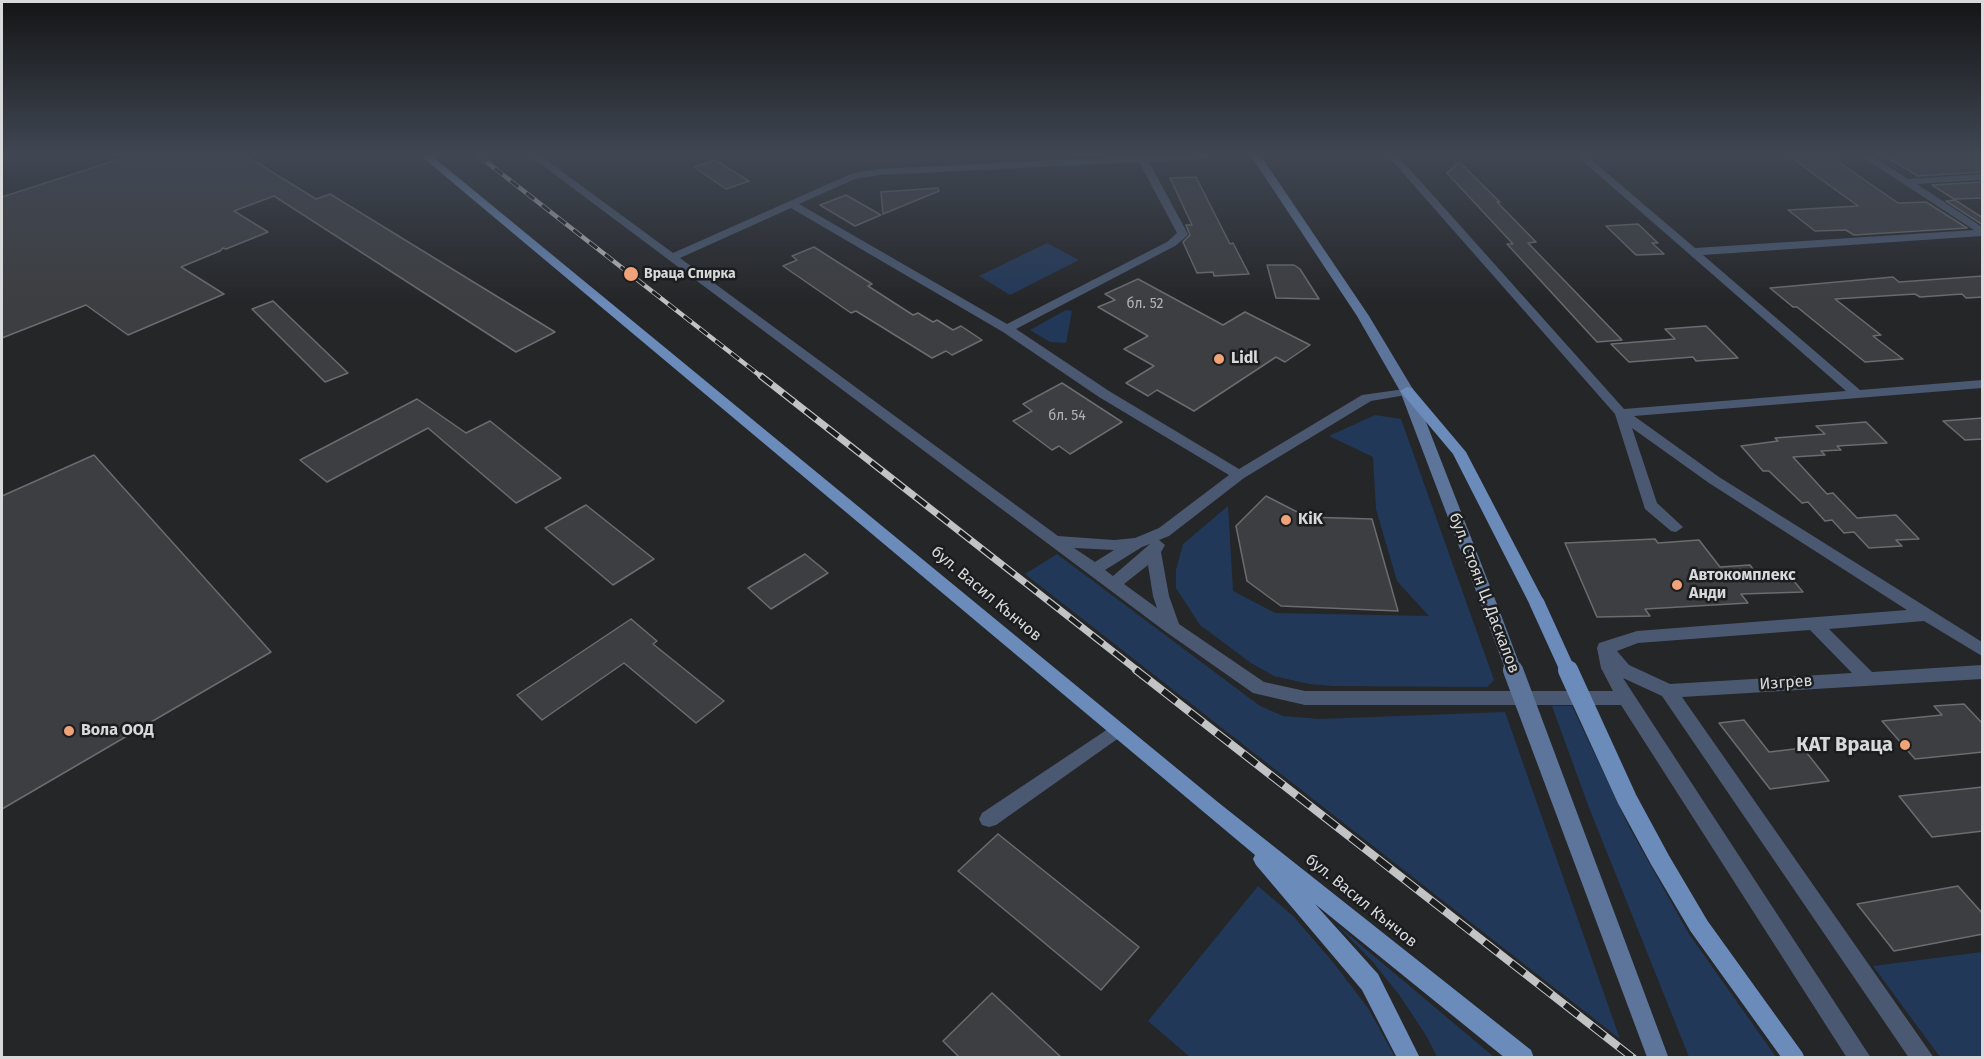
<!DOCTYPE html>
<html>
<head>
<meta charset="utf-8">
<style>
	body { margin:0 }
	#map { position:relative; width:1984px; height:1059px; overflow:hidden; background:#252628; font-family:"Fira Sans",sans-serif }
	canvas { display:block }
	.frame { position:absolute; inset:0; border:3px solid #d8d9da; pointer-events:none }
</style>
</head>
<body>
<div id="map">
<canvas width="1984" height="1059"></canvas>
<div class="frame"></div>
</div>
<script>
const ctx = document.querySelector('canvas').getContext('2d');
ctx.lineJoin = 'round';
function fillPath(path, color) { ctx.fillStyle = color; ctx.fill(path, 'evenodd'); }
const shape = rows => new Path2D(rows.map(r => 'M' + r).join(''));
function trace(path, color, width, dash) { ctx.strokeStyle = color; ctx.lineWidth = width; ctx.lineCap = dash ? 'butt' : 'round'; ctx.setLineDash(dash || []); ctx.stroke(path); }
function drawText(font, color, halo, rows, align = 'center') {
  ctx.font = font + ' "Fira Sans",sans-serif'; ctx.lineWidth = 5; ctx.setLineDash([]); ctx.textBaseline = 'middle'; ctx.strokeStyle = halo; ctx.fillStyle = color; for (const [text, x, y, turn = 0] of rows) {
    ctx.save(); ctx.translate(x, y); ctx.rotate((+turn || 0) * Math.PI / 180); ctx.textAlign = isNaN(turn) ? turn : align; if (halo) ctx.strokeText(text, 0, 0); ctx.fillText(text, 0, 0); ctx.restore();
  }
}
fillPath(shape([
	[1047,243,1079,260,1010,295,979,276],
	[1066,310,1072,311,1066,343,1050,342,1030,330],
	[1375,415,1401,419,1494,680,1487,687,1333,686,1309,684,1274,676,1251,663,1200,625,1176,588,1176,570,1183,544,1228,506,1233,591,1275,613,1429,616,1397,581,1376,509,1373,457,1329,436],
	[1057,554,1260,706,1283,716,1320,719,1505,712,1620,1039,1025,574],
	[1552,706,1572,706,1629,827,1689,934,1776,1057,1689,1057,1588,805],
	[1258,886,1294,917,1332,961,1368,1008,1395,1057,1190,1057,1148,1021],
	[1337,925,1494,1057,1437,1057,1427,1037,1400,996,1373,962],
	[1982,952,1982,1057,1940,1057,1873,966]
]), '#223859');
const building = shape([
	[129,156,246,156,316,199,330,194,555,332,516,352,274,196,234,211,268,232,226,249,223,248,220,251,181,267,224,294,128,335,86,305,2,338,2,197,129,156],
	[1789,156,1830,156,1898,203,1926,202,1967,228,1854,235,1846,230,1815,231,1788,210,1858,206,1789,156],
	[1885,156,1983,156,1983,172,1918,176,1885,156],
	[715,160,749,181,726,189,694,167,715,160],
	[1459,162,1500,202,1497,202,1536,242,1528,243,1622,340,1597,342,1507,244,1513,244,1447,173,1459,162],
	[1196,177,1230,244,1233,243,1249,274,1214,276,1213,272,1197,273,1183,242,1190,235,1186,225,1192,225,1170,178,1196,177],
	[1983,182,1983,198,1954,199,1932,185,1983,182],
	[938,188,939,191,883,214,881,192,938,188],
	[846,195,881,215,855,226,820,205,846,195],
	[1955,200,1983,218,1983,225,1946,201,1955,200],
	[1638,224,1658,243,1652,243,1664,254,1636,255,1606,226,1638,224],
	[814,247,872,284,868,286,913,315,918,313,933,322,937,320,953,330,961,326,982,340,952,355,946,351,932,358,856,311,851,313,783,266,797,260,792,256,814,247],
	[1267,265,1294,265,1300,269,1319,299,1276,298,1267,265],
	[1983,276,1983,297,1966,298,1962,294,1920,297,1915,294,1835,299,1881,335,1873,336,1903,359,1865,362,1797,307,1793,307,1770,288,1893,277,1899,282,1983,276],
	[1138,279,1223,325,1245,312,1310,345,1285,362,1276,357,1194,411,1157,390,1148,396,1126,383,1154,366,1124,349,1148,336,1098,307,1115,300,1105,294,1138,279],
	[273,301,348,373,325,382,252,309,273,301],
	[1706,326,1738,358,1696,361,1693,357,1629,362,1611,344,1675,339,1665,329,1706,326],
	[1062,383,1122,422,1070,454,1059,446,1052,450,1013,421,1032,411,1023,404,1062,383],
	[417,399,466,433,490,421,561,478,516,503,428,428,327,482,300,460,417,399],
	[1983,418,1983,439,1965,440,1943,421,1983,418],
	[1866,422,1887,443,1837,446,1841,450,1821,451,1825,455,1793,457,1827,494,1833,493,1857,518,1896,515,1919,539,1896,540,1902,546,1869,548,1854,532,1844,533,1832,520,1825,521,1808,502,1802,503,1769,471,1763,471,1741,446,1778,441,1775,438,1825,434,1816,426,1866,422],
	[94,455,271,652,2,809,2,496,94,455],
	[1266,496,1307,517,1372,519,1398,611,1281,606,1247,581,1236,526,1266,496],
	[586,505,654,559,613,585,545,528,586,505],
	[1655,539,1658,543,1699,540,1720,567,1750,565,1758,576,1788,574,1803,592,1741,594,1748,603,1645,609,1650,616,1597,617,1565,543,1655,539],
	[805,554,828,573,771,609,748,588,805,554],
	[631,619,657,641,653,644,724,701,696,723,624,663,542,720,517,695,631,619],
	[1964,704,1983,724,1983,752,1915,759,1882,721,1942,715,1934,706,1964,704],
	[1744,720,1769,752,1803,748,1829,781,1770,789,1719,723,1744,720],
	[1983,787,1983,831,1932,837,1899,796,1983,787],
	[998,834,1139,947,1101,990,958,871,998,834],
	[1958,886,1983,914,1983,934,1894,951,1857,904,1958,886],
	[992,993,1062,1058,960,1058,943,1041,992,993]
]);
fillPath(building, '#3d3e41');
trace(building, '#6b6c6f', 1.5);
fillPath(shape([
	[530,156,541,156,673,253,853,173,879,169,1136,156,1211,156,1206,159,1149,162,1188,234,1187,236,1175,246,1016,329,1109,391,1239,469,1362,395,1412,388,1414,391,1412,394,1371,401,1244,478,1169,536,1159,540,1165,545,1161,552,1169,596,1179,624,1264,682,1305,691,1613,691,1601,668,1597,648,1599,643,1637,631,1907,610,1709,483,1632,428,1657,503,1683,527,1676,532,1671,531,1645,509,1615,414,1388,156,1398,156,1624,409,1846,391,1577,156,1587,156,1695,248,1974,230,1861,156,1872,156,1908,179,1982,174,1982,180,1917,184,1982,227,1982,236,1703,255,1860,390,1982,380,1982,388,1634,416,1719,477,1982,642,1982,656,1924,621,1829,629,1872,672,1982,665,1982,679,1682,697,1934,1058,1909,1058,1662,696,1623,678,1871,1058,1847,1058,1621,705,1305,705,1253,693,1166,632,530,156],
	[1139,162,1177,233,1167,242,1007,324,799,204,855,179,879,175,1139,162],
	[791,208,1003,332,1099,397,1229,475,1159,528,1135,538,1114,540,1058,536,680,258,791,208],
	[1150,544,1113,576,1105,570,1142,547,1150,544],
	[1074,548,1114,550,1095,562,1074,548],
	[1148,565,1153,596,1157,608,1124,584,1148,565],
	[1810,630,1852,673,1670,684,1629,665,1617,651,1638,643,1810,630],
	[1117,723,1123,725,1126,730,1123,735,996,825,989,827,982,825,979,819,982,813,1117,723]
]), '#4a5971');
fillPath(shape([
	[1251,156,1261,156,1369,316,1414,391,1498,607,1496,611,1484,611,1482,607,1400,391,1357,316,1251,156]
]), '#5d759a');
fillPath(shape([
	[421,156,432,156,1219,803,1531,1050,1534,1058,1505,1058,1315,904,1378,974,1420,1058,1397,1058,1362,990,1256,865,1253,859,1255,855,421,156],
	[1407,387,1412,388,1466,452,1545,603,1543,607,1531,607,1453,454,1400,391,1407,387]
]), '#6b8bbb');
const railFar2 = shape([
	[479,156,763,378]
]);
const railFar1 = shape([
	[761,376,1138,671]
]);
const rail = shape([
	[1136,670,1633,1058]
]);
trace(railFar2, '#c2c3c4', 4.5);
trace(railFar1, '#c2c3c4', 7);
trace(rail, '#c2c3c4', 8);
trace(railFar2, '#1b1d1f', 3, [10]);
trace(railFar1, '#1b1d1f', 4.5, [14]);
trace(rail, '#1b1d1f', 6, [17]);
trace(shape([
	[1490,607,1514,671]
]), '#5d759a', 15);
trace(shape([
	[1513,670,1658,1058]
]), '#5d759a', 20);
trace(shape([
	[1537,603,1568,671]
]), '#6b8bbb', 15);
trace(shape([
	[1568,670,1627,799,1660,860,1699,926,1794,1058]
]), '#6b8bbb', 20);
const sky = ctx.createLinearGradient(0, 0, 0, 304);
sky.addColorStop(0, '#141516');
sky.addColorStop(0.51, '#404753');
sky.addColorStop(1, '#40475300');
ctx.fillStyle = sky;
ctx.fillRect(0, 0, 1984, 304);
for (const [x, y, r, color] of [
	[631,274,8,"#f0a279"],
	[1219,359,6,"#f0a279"],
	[1286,520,6,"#f0a279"],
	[1677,585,6,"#f0a279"],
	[69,731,6,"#f0a279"],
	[1905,745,6,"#f0a279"]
]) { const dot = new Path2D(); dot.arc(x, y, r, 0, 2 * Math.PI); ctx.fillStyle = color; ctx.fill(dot); trace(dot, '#1b1d1f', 2); }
drawText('bold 14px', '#d8d9da', '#1b1d1f', [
	["Враца Спирка",644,274]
], 'left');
drawText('14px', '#b1b2b4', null, [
	["бл. 52",1145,304],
	["бл. 54",1067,416]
]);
drawText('bold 16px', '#d8d9da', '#1b1d1f', [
	["Lidl",1231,359],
	["KiK",1298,520],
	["Автокомплекс",1689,576],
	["Анди",1689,594],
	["Вола ООД",81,731]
], 'left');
drawText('16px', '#d8d9da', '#1b1d1f', [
	["бул. Стоян Ц. Даскалов",1484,593,69],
	["бул. Васил Кънчов",986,594,40],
	["Изгрев",1786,683,-4],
	["бул. Васил Кънчов",1361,901,39]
]);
drawText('bold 20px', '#d8d9da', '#1b1d1f', [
	["КАТ Враца",1893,745]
], 'right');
</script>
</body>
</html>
